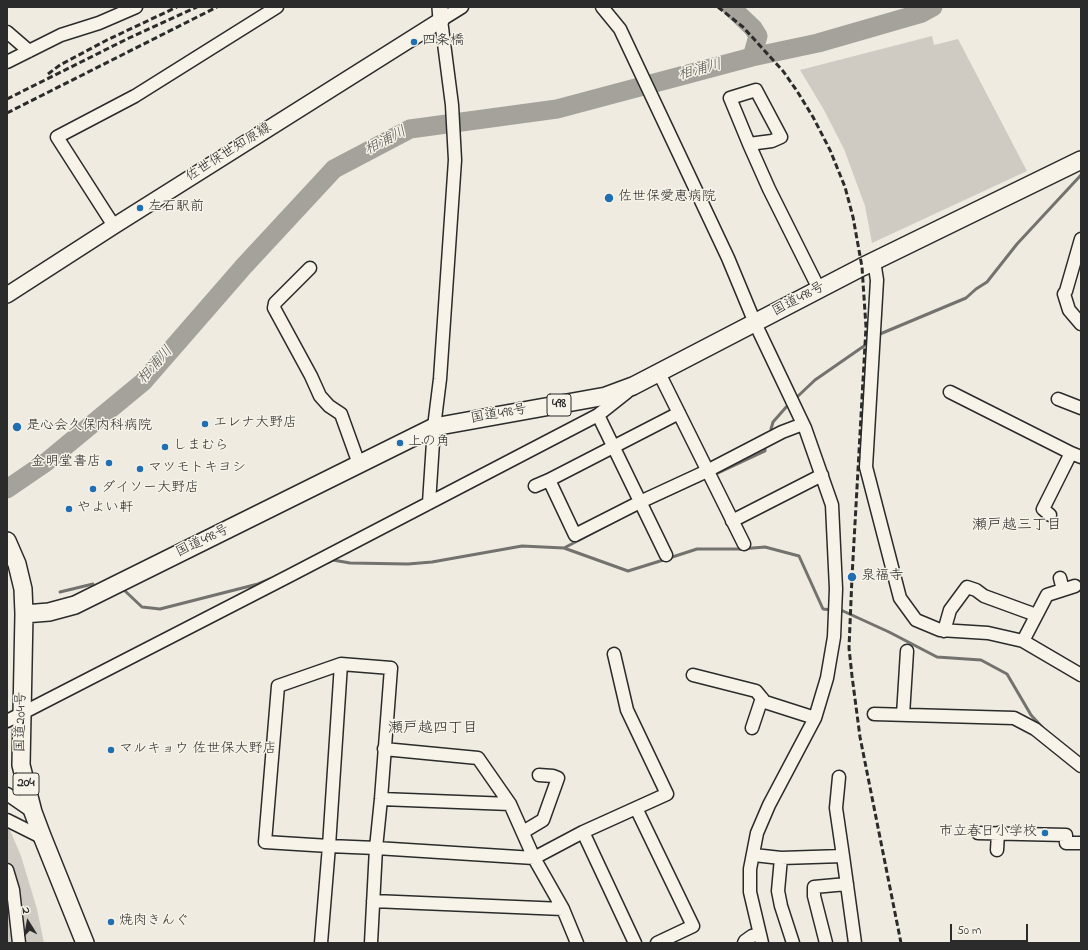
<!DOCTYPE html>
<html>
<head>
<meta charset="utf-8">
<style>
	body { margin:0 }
	#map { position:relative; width:1088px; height:950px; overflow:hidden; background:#efebe0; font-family:"Indie Flower",sans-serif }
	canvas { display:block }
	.frame { position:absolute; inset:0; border:8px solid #2b2b2b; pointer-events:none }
	.north { position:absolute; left:8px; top:902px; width:40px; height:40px; -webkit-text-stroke:3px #f7f3e8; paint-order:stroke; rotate:349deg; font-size:11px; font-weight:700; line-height:16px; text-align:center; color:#2b2b2b }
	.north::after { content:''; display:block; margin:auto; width:14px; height:18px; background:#2b2b2b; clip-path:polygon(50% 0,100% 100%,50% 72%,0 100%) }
	.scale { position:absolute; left:950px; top:924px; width:78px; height:18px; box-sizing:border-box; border:2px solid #2b2b2b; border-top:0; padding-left:5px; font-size:12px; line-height:14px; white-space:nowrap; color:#2b2b2b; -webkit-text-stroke:3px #f7f3e8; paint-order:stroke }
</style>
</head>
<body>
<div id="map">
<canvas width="1088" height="950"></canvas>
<div class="frame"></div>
<div class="north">N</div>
<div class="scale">50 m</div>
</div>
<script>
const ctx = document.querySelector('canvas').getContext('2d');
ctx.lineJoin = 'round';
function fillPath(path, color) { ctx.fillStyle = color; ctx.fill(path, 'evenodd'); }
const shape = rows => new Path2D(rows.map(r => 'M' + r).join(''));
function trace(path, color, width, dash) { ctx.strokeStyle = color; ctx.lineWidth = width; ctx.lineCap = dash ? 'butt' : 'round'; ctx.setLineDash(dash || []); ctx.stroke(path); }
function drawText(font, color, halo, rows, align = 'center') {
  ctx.font = font + ' "Indie Flower","Klee One",sans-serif'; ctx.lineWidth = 3; ctx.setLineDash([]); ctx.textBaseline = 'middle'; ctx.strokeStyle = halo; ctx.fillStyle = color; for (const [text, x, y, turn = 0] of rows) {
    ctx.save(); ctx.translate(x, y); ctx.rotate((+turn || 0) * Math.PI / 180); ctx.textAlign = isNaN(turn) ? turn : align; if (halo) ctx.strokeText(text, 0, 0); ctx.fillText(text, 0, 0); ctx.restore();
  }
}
fillPath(shape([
	[932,36,934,45,958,39,1027,171,872,243,865,206,844,149,824,110,800,70],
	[7,823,21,856,37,909,44,943,7,943]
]), '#cfcbc2');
trace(shape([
	[880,334,966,298,976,289,987,282,1017,244,1081,175],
	[797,397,815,380,864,346],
	[771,429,773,422,788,405],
	[718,473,765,451,765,449],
	[650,504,702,480],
	[564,548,619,519],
	[329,562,333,560,350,563,408,564,432,562,522,546,564,548,628,571,657,562,697,549,741,549,765,547,799,556,823,609,832,610],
	[124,590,142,607,160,609,258,584,270,579],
	[60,592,93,584],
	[838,610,843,611,889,632,937,657,981,660,1007,674,1031,715,1043,728]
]), '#74726e', 3);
trace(shape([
	[731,7,753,28,758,36,752,57],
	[7,489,45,463,143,382,244,266,334,169,410,129,557,109,752,57,818,43,922,13,933,7]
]), '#a4a29a', 19);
const minor = shape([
	[602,7,620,29,728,258,755,323,805,428,832,505,836,589,834,637,827,678,815,718,769,805,757,833,750,869,750,892,762,943],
	[7,32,29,51],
	[7,62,61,35,99,23,136,7],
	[749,144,772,141,781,137,756,90,730,98,749,144,769,189,819,289],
	[114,226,57,137,135,96,277,7],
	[1081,239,1066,291,1064,294,1069,310,1081,324],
	[874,261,877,280,866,467,900,598,916,620,940,630,988,633,1023,641,1081,675],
	[310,268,275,303,274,308,311,376,320,396,329,406,341,414,359,464],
	[659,373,744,544],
	[950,392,1071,453,1081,457],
	[1058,399,1081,408],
	[598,415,666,555],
	[549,480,575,535,640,502,707,471,782,432,803,424],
	[535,486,549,480,679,413],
	[429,503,434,427,440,379,455,160,452,105,441,20,462,7],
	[1050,515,1043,509,1071,453],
	[732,521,822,475],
	[1060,578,1063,590],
	[944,631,950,610,967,587,976,590,984,596,1036,615],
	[1023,641,1047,595,1075,586],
	[693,675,756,691,765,702,815,718],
	[874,714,1014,718,1035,729,1081,766],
	[903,715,907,651],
	[7,721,289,576,598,415,627,392],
	[752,728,762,698],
	[384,749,478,758,510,804,534,858,563,909,577,943],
	[839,777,836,808,843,856],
	[7,794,33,812],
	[381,799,510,804],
	[636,808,693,926,657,943],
	[7,820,37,835,42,836],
	[523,832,543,820,558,778,553,776,539,775],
	[583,832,635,943],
	[978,833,1066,835,1066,843,1081,843],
	[997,850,998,833],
	[754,855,781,858,843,856,855,943],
	[781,858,778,891,781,906,793,943],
	[7,870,13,890,19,943],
	[373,901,563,909],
	[321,943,329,846,341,664],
	[371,943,376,848,381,799,391,668,341,664,278,686,265,842,329,846,376,848,534,858,583,832,667,794,627,710,614,654],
	[744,943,745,941,752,936,759,934],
	[826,943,814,896,814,887,847,884]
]);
const major = shape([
	[7,295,114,226,441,20,440,7]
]);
const highway = shape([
	[7,541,17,564,23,589,24,614,21,765,33,812,42,836,85,943],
	[24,614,49,612,75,605,434,427,606,396,633,386,862,267,1081,160]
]);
trace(minor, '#2b2b2b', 15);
trace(major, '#2b2b2b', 18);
trace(highway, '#2b2b2b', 20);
trace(minor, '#f7f3e8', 12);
trace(major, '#f7f3e8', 15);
trace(highway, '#f7f3e8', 17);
trace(shape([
	[718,7,743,27,783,71,797,91,813,117,830,150,845,187,853,217,862,267,866,327,852,577,849,648,852,676,860,737,901,943],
	[48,74,60,65,107,40,177,7],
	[7,99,129,38,197,7],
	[7,113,217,7]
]), '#2b2b2b', 3, [6, 3]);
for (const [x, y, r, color] of [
	[414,42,4,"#1f6fb2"],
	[609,198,5,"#1f6fb2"],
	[140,208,4,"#1f6fb2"],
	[205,424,4,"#1f6fb2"],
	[17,427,5,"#1f6fb2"],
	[400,443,4,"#1f6fb2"],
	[165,447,4,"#1f6fb2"],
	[109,463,4,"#1f6fb2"],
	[140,469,4,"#1f6fb2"],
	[93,489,4,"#1f6fb2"],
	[69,509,4,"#1f6fb2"],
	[852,577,5,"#1f6fb2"],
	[111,750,4,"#1f6fb2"],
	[1045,833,4,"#1f6fb2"],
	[111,922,4,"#1f6fb2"]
]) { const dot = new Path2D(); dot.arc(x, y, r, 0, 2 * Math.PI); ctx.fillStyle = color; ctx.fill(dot); trace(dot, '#f7f3e8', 1.5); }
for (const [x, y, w] of [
	[559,405,24],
	[26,784,26]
]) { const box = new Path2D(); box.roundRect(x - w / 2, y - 11, w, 22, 3); ctx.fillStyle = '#f7f3e8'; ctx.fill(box); trace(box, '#2b2b2b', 1); }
drawText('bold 13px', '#2b2b2b', null, [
	["498",559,405],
	["204",26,784]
]);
drawText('14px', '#2b2b2b', '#f7f3e8', [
	["四条橋",422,42],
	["佐世保愛恵病院",618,198],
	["左石駅前",148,208],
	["エレナ大野店",213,424],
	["是心会久保内科病院",26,427],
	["上の角",408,443],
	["しまむら",173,447],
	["金明堂書店",101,463,"right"],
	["マツモトキヨシ",148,469],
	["ダイソー大野店",101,489],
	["やよい軒",77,509],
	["泉福寺",861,577],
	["マルキョウ 佐世保大野店",119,750],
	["市立春日小学校",1037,833,"right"],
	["焼肉きんぐ",119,922]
], 'left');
drawText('14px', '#2b2b2b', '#f7f3e8', [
	["佐世保世知原線",229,153,-32],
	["国道498号",799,300,-28],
	["国道498号",499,415,-10],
	["国道498号",203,542,-26],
	["国道204号",22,722,-89]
]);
drawText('italic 15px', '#555552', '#f7f3e8', [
	["相浦川",700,71,-15],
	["相浦川",386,142,-27],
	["相浦川",156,366,-48]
]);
drawText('15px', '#2b2b2b', '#f7f3e8', [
	["瀬戸越三丁目",1017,527],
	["瀬戸越四丁目",433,730]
]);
</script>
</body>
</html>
